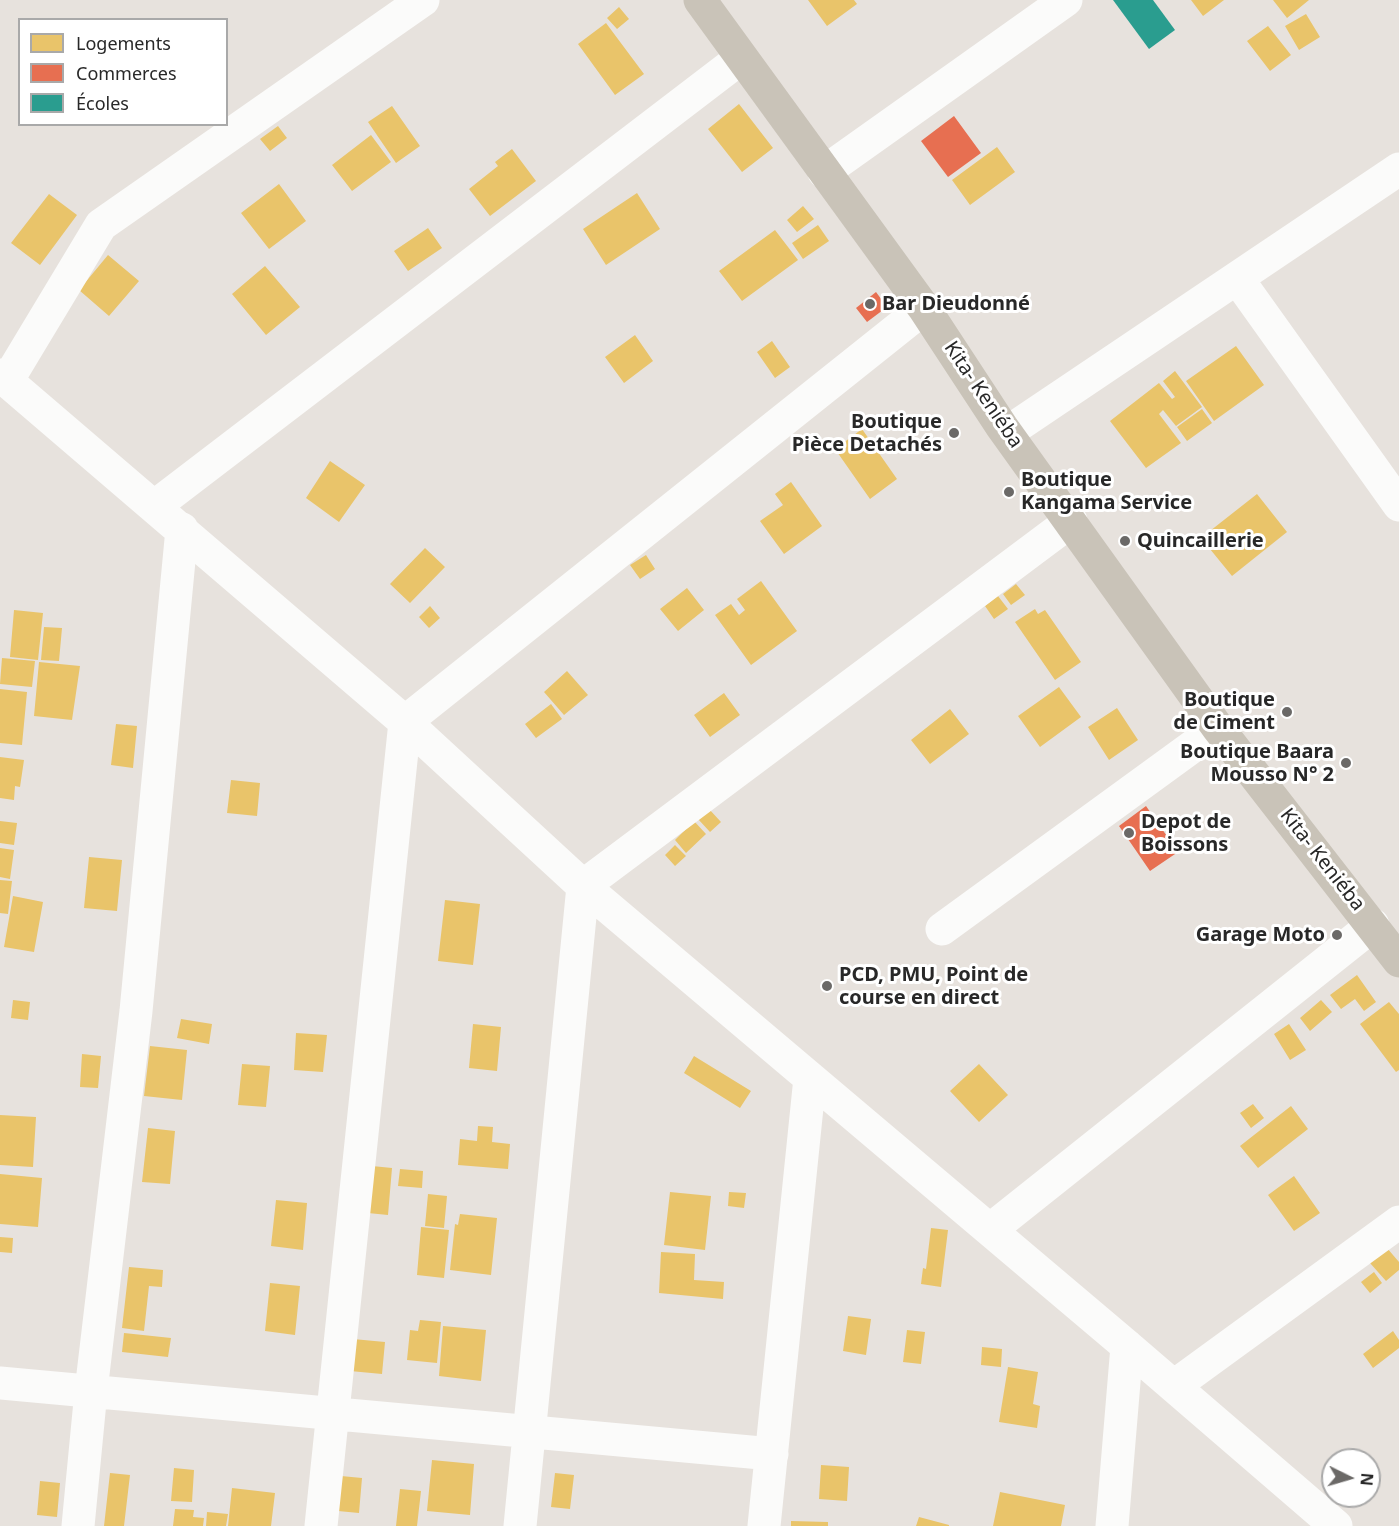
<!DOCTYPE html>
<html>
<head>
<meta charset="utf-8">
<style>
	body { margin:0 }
	#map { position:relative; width:1399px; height:1526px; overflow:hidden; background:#e7e2dd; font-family:"Noto Sans",sans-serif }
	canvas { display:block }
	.legend { position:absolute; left:18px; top:18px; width:210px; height:108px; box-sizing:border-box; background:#fff; border:2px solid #a9a9a9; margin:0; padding:8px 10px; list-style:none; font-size:18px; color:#282828 }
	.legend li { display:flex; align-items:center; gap:12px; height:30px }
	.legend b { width:30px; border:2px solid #a9a9a9 }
	.north { position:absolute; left:1321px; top:1448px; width:60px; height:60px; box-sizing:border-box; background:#fff; border:2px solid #a9a9a9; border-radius:50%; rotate:95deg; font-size:16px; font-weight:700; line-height:24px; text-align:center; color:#282828 }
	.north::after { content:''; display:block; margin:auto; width:21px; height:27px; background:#6b6967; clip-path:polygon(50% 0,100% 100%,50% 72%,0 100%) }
</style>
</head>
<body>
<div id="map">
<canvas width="1399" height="1526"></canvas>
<ul class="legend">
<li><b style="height:16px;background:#e9c46a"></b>Logements</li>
<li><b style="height:16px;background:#e76f51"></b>Commerces</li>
<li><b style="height:16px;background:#2a9d8f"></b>Écoles</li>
</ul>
<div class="north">N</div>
</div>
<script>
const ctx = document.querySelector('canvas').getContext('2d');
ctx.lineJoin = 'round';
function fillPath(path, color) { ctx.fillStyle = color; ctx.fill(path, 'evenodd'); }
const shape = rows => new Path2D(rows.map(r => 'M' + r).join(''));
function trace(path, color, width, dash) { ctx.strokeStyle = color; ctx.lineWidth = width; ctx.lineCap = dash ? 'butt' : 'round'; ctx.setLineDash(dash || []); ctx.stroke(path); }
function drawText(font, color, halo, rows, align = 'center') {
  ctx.font = font + ' "Noto Sans",sans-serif'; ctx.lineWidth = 6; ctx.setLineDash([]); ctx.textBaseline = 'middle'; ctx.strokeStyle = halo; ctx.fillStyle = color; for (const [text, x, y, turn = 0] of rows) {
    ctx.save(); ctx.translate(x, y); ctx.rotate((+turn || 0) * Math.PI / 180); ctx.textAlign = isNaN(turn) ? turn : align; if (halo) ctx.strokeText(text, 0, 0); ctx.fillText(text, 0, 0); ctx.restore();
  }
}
fillPath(shape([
	[808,0,854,0,857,4,827,26],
	[1191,0,1224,0,1203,16],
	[1273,0,1309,0,1287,18],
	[619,7,629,19,617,29,607,18],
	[1306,14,1320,37,1299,50,1285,26],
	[606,23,644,74,615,95,578,44],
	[1268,26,1291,55,1270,71,1247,41],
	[739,104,773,148,742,172,708,129],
	[392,106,420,146,396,163,368,122],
	[278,126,287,138,270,151,260,139],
	[371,135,391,162,352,191,332,165],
	[997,147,1015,172,970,205,952,180],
	[512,149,536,181,490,216,469,189,498,166,495,162],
	[279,184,306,221,269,249,241,213],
	[637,193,660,229,606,265,583,229],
	[49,194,77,215,40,265,11,243],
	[803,206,814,219,797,232,787,220],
	[818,225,829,241,803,259,792,243],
	[428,228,442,248,408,271,394,251],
	[775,230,798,260,742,301,719,271],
	[108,255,139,281,109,316,79,290],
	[265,266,300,307,266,335,232,294],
	[635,335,653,361,624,383,605,357],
	[772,341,790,367,775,378,757,352],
	[1236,346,1264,385,1214,421,1186,381],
	[1175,371,1202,407,1176,426,1163,410,1159,414,1181,443,1146,468,1110,421,1159,383,1172,399,1175,397,1163,381],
	[1202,409,1212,423,1187,441,1177,427],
	[862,429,897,479,870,499,835,449],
	[330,461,365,485,339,522,306,498],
	[791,482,822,526,784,554,760,521,783,505,775,494],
	[1257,494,1287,532,1232,576,1201,538],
	[425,548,445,567,410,603,390,584],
	[646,555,655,569,640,579,630,565],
	[761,581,797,631,751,665,715,615,731,604,739,615,745,610,737,599],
	[1016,584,1025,595,1011,605,1003,594],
	[687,588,704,610,678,631,660,609],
	[998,596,1008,609,994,619,985,606],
	[430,606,440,618,429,628,419,617],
	[1035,609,1038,614,1045,610,1081,662,1055,680,1015,622],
	[14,610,43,613,38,660,10,657],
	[44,627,62,628,59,661,41,660],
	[2,658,35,661,32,687,0,684],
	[39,662,80,666,72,720,34,716],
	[567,671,588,695,564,715,544,692],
	[1059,687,1081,717,1040,747,1018,716],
	[0,689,27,692,22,745,0,743],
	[724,693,740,715,710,737,694,715],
	[551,704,562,719,536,738,525,724],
	[1117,708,1138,740,1109,760,1088,727],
	[950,709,969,734,930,764,911,740],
	[116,724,137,726,133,768,111,765],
	[0,757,24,760,20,787,15,786,14,800,0,798],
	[231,780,260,783,257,816,227,813],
	[709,809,721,822,710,832,698,819],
	[0,821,17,823,14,845,0,843],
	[694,821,706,834,686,853,675,840],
	[675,845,686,856,675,866,665,855],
	[0,848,14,850,10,879,0,877],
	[89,857,122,860,117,911,84,908],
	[0,880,12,881,8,914,0,913],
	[13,896,43,902,34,952,4,947],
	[445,900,480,904,473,965,438,961],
	[1357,975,1376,1002,1364,1011,1355,999,1341,1009,1330,995],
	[13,1000,30,1002,28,1020,11,1018],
	[1321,1000,1332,1012,1310,1031,1300,1018],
	[1389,1002,1399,1014,1399,1070,1396,1072,1360,1024],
	[181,1019,212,1024,209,1044,177,1038],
	[473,1024,501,1027,497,1071,469,1068],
	[1289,1024,1306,1050,1290,1060,1274,1034],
	[296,1033,327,1035,323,1072,294,1070],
	[150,1046,187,1050,182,1100,144,1096],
	[82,1054,101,1056,98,1088,80,1087],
	[694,1056,751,1091,740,1108,684,1073],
	[242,1064,270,1066,266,1107,238,1105],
	[979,1064,1008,1095,979,1122,950,1091],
	[1253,1104,1264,1118,1251,1128,1240,1113],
	[1291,1106,1308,1129,1258,1168,1240,1146],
	[0,1115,36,1117,33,1167,0,1165],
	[478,1126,493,1127,492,1142,510,1144,508,1169,458,1165,460,1139,477,1141],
	[148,1128,175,1131,170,1184,142,1182],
	[372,1166,392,1168,388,1215,368,1213],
	[400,1169,423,1171,422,1188,398,1186],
	[0,1174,42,1178,38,1227,0,1224],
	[1294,1176,1320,1213,1294,1231,1268,1195],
	[670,1192,711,1196,705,1250,664,1245],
	[729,1192,746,1193,744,1208,728,1206],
	[428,1194,447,1196,444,1228,425,1226],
	[276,1200,307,1203,303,1250,271,1246],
	[460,1214,497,1218,491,1275,450,1270,455,1224,458,1225],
	[421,1227,449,1230,444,1278,417,1275],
	[931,1228,948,1230,941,1287,921,1284,923,1268,926,1269],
	[0,1237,13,1238,12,1253,0,1252],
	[1387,1248,1399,1262,1399,1270,1386,1281,1370,1263],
	[661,1252,695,1254,694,1280,724,1282,723,1299,659,1293],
	[129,1267,163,1270,162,1287,149,1286,144,1331,122,1328],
	[1374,1272,1382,1283,1370,1293,1361,1282],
	[270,1283,300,1286,295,1335,265,1331],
	[848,1316,871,1319,866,1355,843,1351],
	[420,1320,441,1322,437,1363,407,1360,410,1330,418,1331],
	[443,1326,486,1330,481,1381,439,1376],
	[907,1330,925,1332,921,1364,903,1362],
	[1393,1331,1399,1340,1399,1348,1373,1368,1363,1354],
	[124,1333,171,1338,168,1357,122,1352],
	[353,1339,385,1342,382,1374,350,1371],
	[982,1347,1002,1349,1001,1367,981,1365],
	[1008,1367,1038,1372,1033,1404,1040,1406,1037,1428,999,1422],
	[432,1460,474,1464,470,1515,427,1511],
	[821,1465,849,1467,847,1501,819,1499],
	[174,1468,194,1470,192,1502,171,1501],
	[110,1473,130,1475,124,1526,104,1526],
	[555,1473,574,1475,570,1509,551,1507],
	[341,1476,362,1478,359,1513,338,1511],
	[40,1481,60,1483,57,1517,37,1515],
	[232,1488,275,1493,271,1526,228,1526],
	[400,1489,421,1491,417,1526,396,1526],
	[1000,1492,1065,1505,1061,1526,993,1526],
	[175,1509,194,1510,193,1517,204,1518,203,1526,173,1526],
	[207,1512,228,1514,226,1526,206,1526],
	[919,1517,949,1525,949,1526,916,1526],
	[791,1521,828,1522,828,1526,791,1526]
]), '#e9c46a');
fillPath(shape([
	[954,116,981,153,948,177,921,141],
	[876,292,887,307,867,322,856,308],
	[1146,806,1178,852,1150,871,1119,826]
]), '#e76f51');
fillPath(shape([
	[1113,0,1153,0,1175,30,1149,49]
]), '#2a9d8f');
trace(shape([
	[824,172,1066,0],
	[1237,278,1399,505],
	[0,375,405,722,583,886,1127,1346,1336,1526],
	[7,381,101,225,423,0],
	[1008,432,1399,169],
	[155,506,741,58],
	[942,929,1218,728],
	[990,1230,1373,925],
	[0,1383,772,1454],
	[1174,1386,1399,1222],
	[78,1526,91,1391,136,1011,182,529],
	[321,1526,405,722,924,308],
	[520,1526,583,886,1071,521],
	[764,1526,810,1078],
	[1112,1526,1127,1346]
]), '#fbfbfa', 33);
trace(shape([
	[700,0,924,308,1002,427,1218,728,1399,961]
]), '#c9c3b8', 33);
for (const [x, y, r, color] of [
	[870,304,6,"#6b6967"],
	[954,433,6,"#6b6967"],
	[1009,492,6,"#6b6967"],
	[1125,541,6,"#6b6967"],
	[1287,712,6,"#6b6967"],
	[1346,763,6,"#6b6967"],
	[1129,833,6,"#6b6967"],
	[1337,935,6,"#6b6967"],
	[827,986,6,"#6b6967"]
]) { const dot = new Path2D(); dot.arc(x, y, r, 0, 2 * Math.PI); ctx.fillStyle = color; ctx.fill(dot); trace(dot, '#fff', 2); }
drawText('bold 20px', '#282828', '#fff', [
	["Bar Dieudonné",882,304],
	["Boutique",942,422,"right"],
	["Pièce Detachés",942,445,"right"],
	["Boutique",1021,480],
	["Kangama Service",1021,503],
	["Quincaillerie",1137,541],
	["Boutique",1275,700,"right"],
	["de Ciment",1275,723,"right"],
	["Boutique Baara",1334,752,"right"],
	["Mousso N° 2",1334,775,"right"],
	["Depot de",1141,822],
	["Boissons",1141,845],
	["Garage Moto",1325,935,"right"],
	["PCD, PMU, Point de",839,975],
	["course en direct",839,998]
], 'left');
drawText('20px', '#282828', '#fff', [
	["Kita- Keniéba",983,395,56],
	["Kita- Keniéba",1322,860,52]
]);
</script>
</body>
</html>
